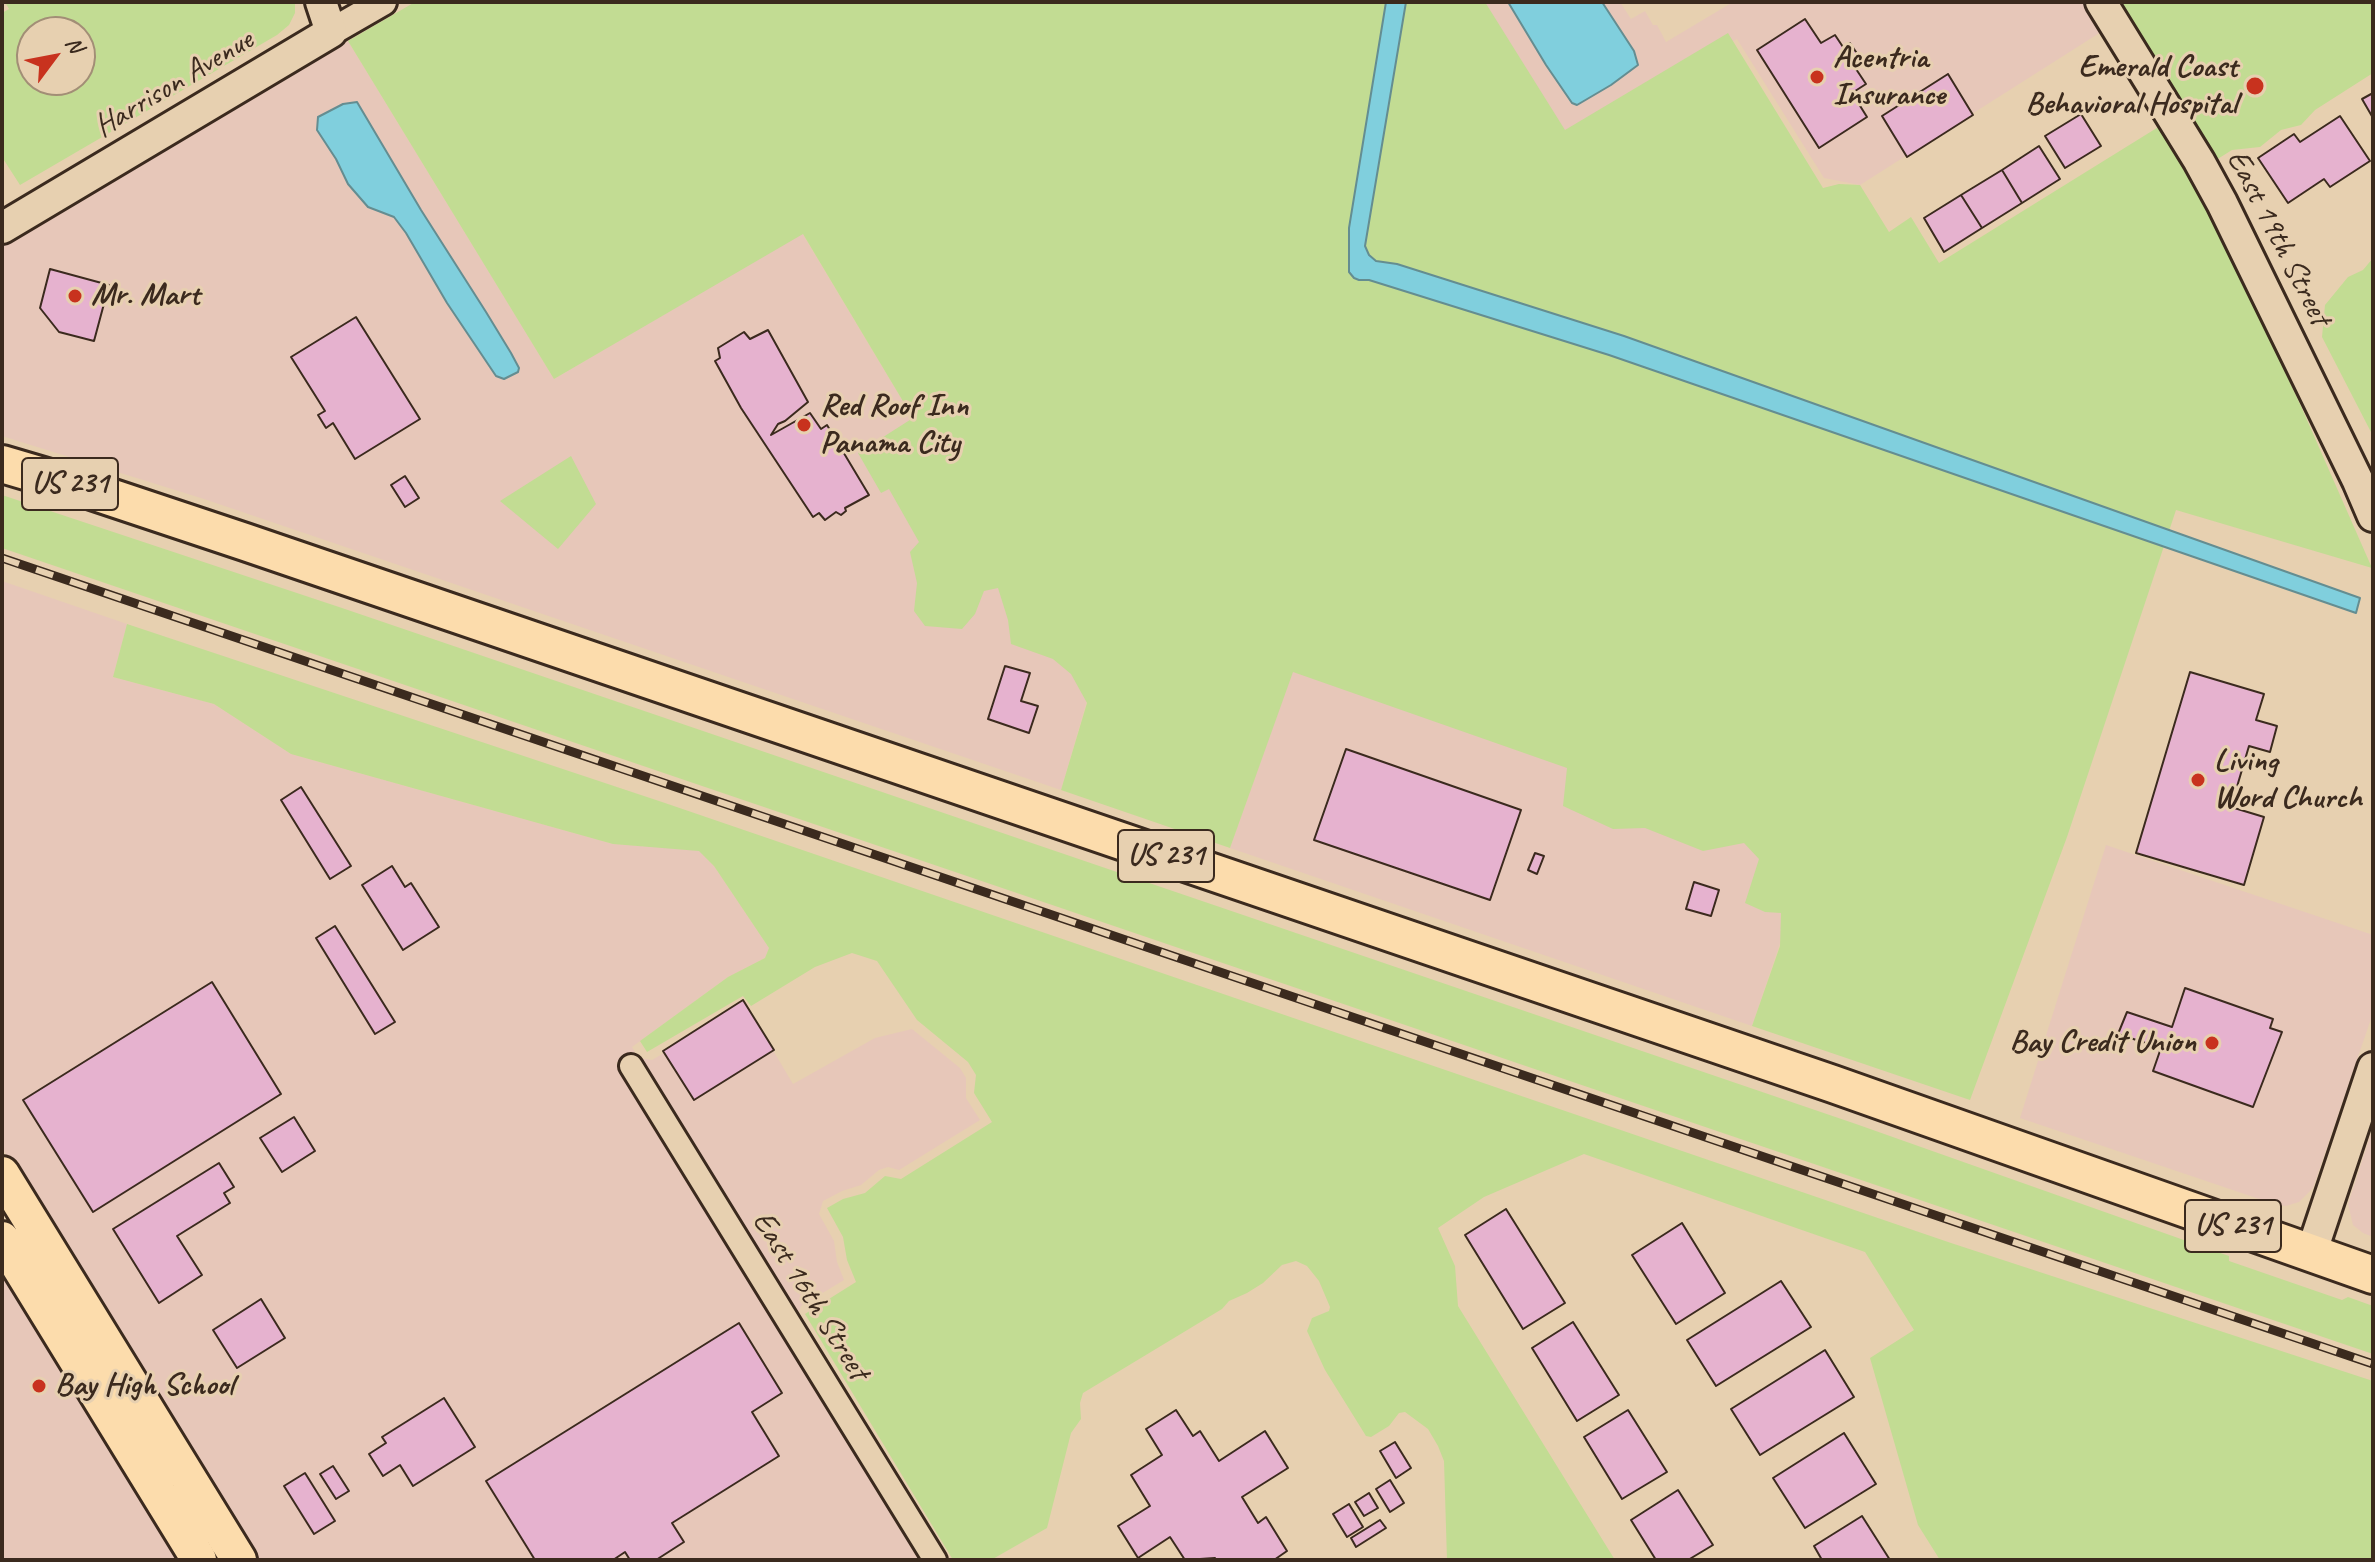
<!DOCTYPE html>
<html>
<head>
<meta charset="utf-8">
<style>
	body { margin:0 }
	#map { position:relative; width:2375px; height:1562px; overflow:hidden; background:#e7d0b0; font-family:Caveat,sans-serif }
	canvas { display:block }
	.frame { position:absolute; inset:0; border:4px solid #3b2a1e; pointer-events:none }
	.north { position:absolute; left:16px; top:16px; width:80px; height:80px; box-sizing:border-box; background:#e7d0b0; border:2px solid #a28e76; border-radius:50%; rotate:58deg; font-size:22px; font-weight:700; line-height:32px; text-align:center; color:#3b2a1e }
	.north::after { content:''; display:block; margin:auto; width:28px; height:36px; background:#c8321e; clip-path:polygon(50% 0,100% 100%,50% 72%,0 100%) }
</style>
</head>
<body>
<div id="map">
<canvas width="2375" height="1562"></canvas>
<div class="frame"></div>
<div class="north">N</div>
</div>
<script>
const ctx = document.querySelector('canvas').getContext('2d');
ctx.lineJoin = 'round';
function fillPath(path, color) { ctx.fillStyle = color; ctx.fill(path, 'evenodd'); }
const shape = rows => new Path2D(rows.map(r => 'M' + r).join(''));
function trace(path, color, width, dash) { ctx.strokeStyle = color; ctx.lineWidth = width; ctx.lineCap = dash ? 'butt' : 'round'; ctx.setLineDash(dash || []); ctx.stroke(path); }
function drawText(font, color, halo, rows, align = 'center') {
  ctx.font = font + ' Caveat,sans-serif'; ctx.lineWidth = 6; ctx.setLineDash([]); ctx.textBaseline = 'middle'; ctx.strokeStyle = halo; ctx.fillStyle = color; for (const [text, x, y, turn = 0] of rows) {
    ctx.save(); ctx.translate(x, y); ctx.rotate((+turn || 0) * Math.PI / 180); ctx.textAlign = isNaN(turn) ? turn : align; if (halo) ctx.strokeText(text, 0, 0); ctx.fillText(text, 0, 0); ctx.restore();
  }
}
fillPath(shape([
	[1439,2,1620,2,1631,19,1645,11,1653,25,1657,25,1666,42,1733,2,2082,2,2101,32,1860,185,1824,178,1737,39,1537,159],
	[348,41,554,379,802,233,913,418,1088,697,1061,790,204,499,2,436,2,247],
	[2,581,127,624,113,677,214,704,291,754,613,844,699,850,714,866,769,948,765,958,728,977,632,1047,635,1052,616,1063,921,1560,256,1560,2,1148],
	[1298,653,1819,828,1752,1026,1230,848],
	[2106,845,2373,935,2373,1013,2313,1188,2299,1202,2286,1206,2277,1205,2020,1118],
	[739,1008,751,1013,793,1084,875,1038,912,1029,960,1068,966,1078,966,1098,980,1120,899,1170,888,1167,879,1170,861,1185,842,1191,823,1201,819,1214,834,1241,837,1262,844,1280,801,1306,798,1315,640,1058,652,1060],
	[2373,1127,2373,1237,2363,1233,2353,1225,2348,1204],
	[2,1265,183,1560,2,1560]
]), '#e7c7b9');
fillPath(shape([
	[5,2,295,2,295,13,289,25,277,35,20,185,2,157,2,13,9,9],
	[80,32,80,80,32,80,32,32],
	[415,2,1485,2,1565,130,1728,33,1823,188,1839,184,1860,185,1889,232,1911,217,1939,263,2160,126,2189,175,2236,266,2300,404,2372,568,2176,510,2067,837,1970,1100,1752,1026,1780,946,1781,913,1765,912,1745,903,1759,859,1744,843,1703,851,1645,828,1613,829,1563,806,1567,768,1293,672,1230,848,1061,790,1087,703,1071,674,1053,659,1011,644,1008,620,998,588,984,591,975,614,962,629,925,626,914,611,917,583,910,552,919,542,889,489,881,493,858,453,913,418,803,234,554,379,348,41],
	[2119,2,2373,2,2373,73,2315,110,2301,125,2281,130,2260,147,2232,150,2216,160],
	[2373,258,2373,436,2322,337,2325,305,2348,277,2363,270],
	[571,456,596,504,558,549,500,501],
	[2,495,342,608,1249,917,1856,1124,2229,1256,2229,1261,2342,1300,2348,1297,2373,1306,2373,1354,2,548],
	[127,624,665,803,1951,1243,2373,1381,2373,1560,1940,1560,1918,1525,1870,1358,1914,1330,1865,1252,1584,1154,1484,1197,1438,1228,1455,1266,1458,1306,1615,1560,1447,1560,1444,1461,1438,1446,1428,1429,1405,1412,1399,1413,1389,1426,1371,1437,1366,1436,1325,1370,1307,1331,1312,1318,1329,1311,1330,1307,1319,1281,1307,1266,1296,1261,1282,1265,1263,1283,1247,1293,1229,1301,1222,1309,1083,1393,1080,1403,1081,1419,1071,1433,1047,1528,991,1560,953,1560,805,1314,856,1282,847,1260,843,1237,827,1208,843,1199,865,1193,885,1176,901,1179,992,1122,974,1093,976,1075,968,1062,917,1020,877,961,852,953,815,967,751,1006,743,996,647,1052,640,1041,728,977,765,958,769,948,714,866,699,851,613,844,291,754,214,704,113,677]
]), '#c2dc93');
const water = shape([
	[1386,2,1406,2,1365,246,1369,255,1376,261,1397,264,1624,336,2360,598,2356,613,1609,355,1369,280,1359,280,1354,278,1349,272,1349,228,1386,2],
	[1508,2,1602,2,1634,51,1638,65,1611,85,1577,105,1572,103,1546,65,1508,2],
	[357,102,421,210,486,312,511,353,519,368,518,372,504,379,496,376,447,303,406,233,394,217,368,207,348,184,336,159,317,130,318,117,343,104,357,102]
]);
fillPath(water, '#80cfdd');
trace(water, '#648d91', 2);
const building = shape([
	[1805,19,1821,43,1835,35,1843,47,1850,43,1864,64,1856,69,1866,84,1852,93,1867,117,1819,148,1757,50,1805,19],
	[1948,74,1973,115,1907,157,1882,116,1948,74],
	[2373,93,2373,118,2362,99,2373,93],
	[2081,114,2101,146,2065,168,2045,136,2081,114],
	[2340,116,2370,161,2330,187,2324,179,2288,203,2258,158,2294,134,2300,142,2340,116],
	[2039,146,2060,179,2022,203,2002,170,2039,146],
	[2002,170,2022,203,1982,228,1961,195,2002,170],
	[1961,195,1982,228,1944,252,1924,218,1961,195],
	[50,269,109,285,94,341,59,332,40,308,50,269],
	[356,317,420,419,355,459,333,423,326,428,318,415,325,411,291,357,356,317],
	[768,330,808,402,785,421,778,424,771,435,810,413,821,429,827,425,869,495,845,508,846,511,841,515,836,512,825,520,819,513,813,517,741,408,715,361,720,358,718,348,744,332,750,339,768,330],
	[405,476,419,498,405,507,391,485,405,476],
	[1005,666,1030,673,1021,701,1038,706,1029,733,988,719,1005,666],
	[2190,672,2264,694,2256,720,2277,726,2270,752,2249,746,2231,807,2264,817,2244,885,2136,853,2190,672],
	[1346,749,1521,810,1490,900,1314,840,1346,749],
	[301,787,351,866,330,879,281,800,301,787],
	[1535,853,1544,856,1537,874,1528,870,1535,853],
	[392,866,405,887,411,883,439,927,403,950,362,885,392,866],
	[1694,882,1719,890,1711,916,1686,909,1694,882],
	[335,926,395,1022,375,1034,316,938,335,926],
	[212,982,281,1094,93,1212,23,1100,212,982],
	[2185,988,2273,1019,2270,1028,2282,1032,2253,1107,2153,1071,2161,1048,2118,1034,2127,1012,2172,1027,2185,988],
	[743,1000,774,1050,694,1100,663,1051,743,1000],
	[294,1117,315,1151,282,1172,260,1138,294,1117],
	[219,1163,234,1187,224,1193,230,1203,177,1236,202,1275,159,1303,113,1229,219,1163],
	[1506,1209,1565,1303,1523,1329,1465,1235,1506,1209],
	[1682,1223,1725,1293,1676,1324,1632,1255,1682,1223],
	[1781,1281,1811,1327,1716,1386,1687,1340,1781,1281],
	[261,1299,285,1338,237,1368,213,1330,261,1299],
	[1573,1322,1619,1395,1577,1421,1532,1348,1573,1322],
	[739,1323,782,1393,752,1412,779,1456,672,1523,684,1542,656,1560,630,1560,625,1552,613,1560,535,1560,486,1481,739,1323],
	[1825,1350,1854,1397,1760,1455,1731,1409,1825,1350],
	[444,1398,475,1447,413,1486,400,1465,383,1476,369,1454,386,1443,382,1437,444,1398],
	[1176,1410,1193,1436,1200,1431,1219,1461,1265,1431,1288,1468,1242,1497,1258,1523,1266,1517,1287,1551,1274,1560,1216,1560,1215,1558,1185,1560,1170,1537,1138,1558,1118,1526,1150,1506,1131,1475,1162,1455,1146,1429,1176,1410],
	[1628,1410,1667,1472,1622,1499,1584,1437,1628,1410],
	[1844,1433,1876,1484,1805,1528,1773,1478,1844,1433],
	[1395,1442,1411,1468,1396,1478,1380,1451,1395,1442],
	[333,1466,349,1491,336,1499,320,1474,333,1466],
	[305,1473,335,1521,314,1534,284,1486,305,1473],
	[1390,1480,1404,1503,1390,1512,1376,1489,1390,1480],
	[1678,1490,1713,1545,1688,1560,1656,1560,1631,1520,1678,1490],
	[1369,1493,1378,1508,1364,1516,1355,1502,1369,1493],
	[1349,1504,1363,1527,1347,1537,1333,1514,1349,1504],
	[1862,1516,1890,1560,1822,1560,1814,1546,1862,1516],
	[1380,1520,1386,1528,1356,1547,1351,1538,1380,1520]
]);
fillPath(building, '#e6b2cf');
trace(building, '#3b2a1e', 2);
const minor = shape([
	[631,1066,935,1560]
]);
const tertiary = shape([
	[331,32,383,2]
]);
const secondary = shape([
	[2101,2,2199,161,2222,203,2358,481,2373,516],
	[2,228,331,32,321,2],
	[2311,1254,2373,1068]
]);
const primary = shape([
	[2,1174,239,1560],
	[2,1239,199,1560]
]);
const trunk = shape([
	[2,464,80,487,245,542,1833,1084,2373,1275]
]);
trace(minor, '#3b2a1e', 28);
trace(tertiary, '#3b2a1e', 32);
trace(secondary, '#3b2a1e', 36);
trace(primary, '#3b2a1e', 40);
trace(trunk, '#3b2a1e', 42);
trace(minor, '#e7d0b0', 22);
trace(tertiary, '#e7d0b0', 26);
trace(secondary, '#e7d0b0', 30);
trace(primary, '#fcdcac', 34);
trace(trunk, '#fcdcac', 36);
const rail = shape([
	[2,558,2373,1364]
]);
trace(rail, '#3b2a1e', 9);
trace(rail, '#e7d0b0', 6, [18]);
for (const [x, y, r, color] of [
	[1817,77,8,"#c8321e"],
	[2255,86,10,"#c8321e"],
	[75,296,8,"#c8321e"],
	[804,425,8,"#c8321e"],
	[2198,780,8,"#c8321e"],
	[2212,1043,8,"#c8321e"],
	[39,1386,8,"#c8321e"]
]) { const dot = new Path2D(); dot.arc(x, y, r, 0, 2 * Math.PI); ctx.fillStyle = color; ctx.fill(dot); trace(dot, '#e7d0b0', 3); }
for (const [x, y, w] of [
	[70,484,96],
	[1166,856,96],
	[2233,1226,96]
]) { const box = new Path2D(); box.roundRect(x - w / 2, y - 26, w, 52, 6); ctx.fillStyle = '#e7d0b0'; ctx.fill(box); trace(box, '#3b2a1e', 2); }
drawText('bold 30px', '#3b2a1e', null, [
	["US 231",70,484],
	["US 231",1166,856],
	["US 231",2233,1226]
]);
drawText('bold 32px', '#3b2a1e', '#e7d0b0', [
	["Acentria",1833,59],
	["Insurance",1833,96],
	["Emerald Coast",2237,68,"right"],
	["Behavioral Hospital",2237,105,"right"],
	["Mr. Mart",91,296],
	["Red Roof Inn",820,407],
	["Panama City",820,444],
	["Living",2214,762],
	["Word Church",2214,799],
	["Bay Credit Union",2196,1043,"right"],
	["Bay High School",55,1386]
], 'left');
drawText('32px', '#3b2a1e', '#e7d0b0', [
	["Harrison Avenue",174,84,-31],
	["East 19th Street",2278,238,63],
	["East 16th Street",810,1296,58]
]);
</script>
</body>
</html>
